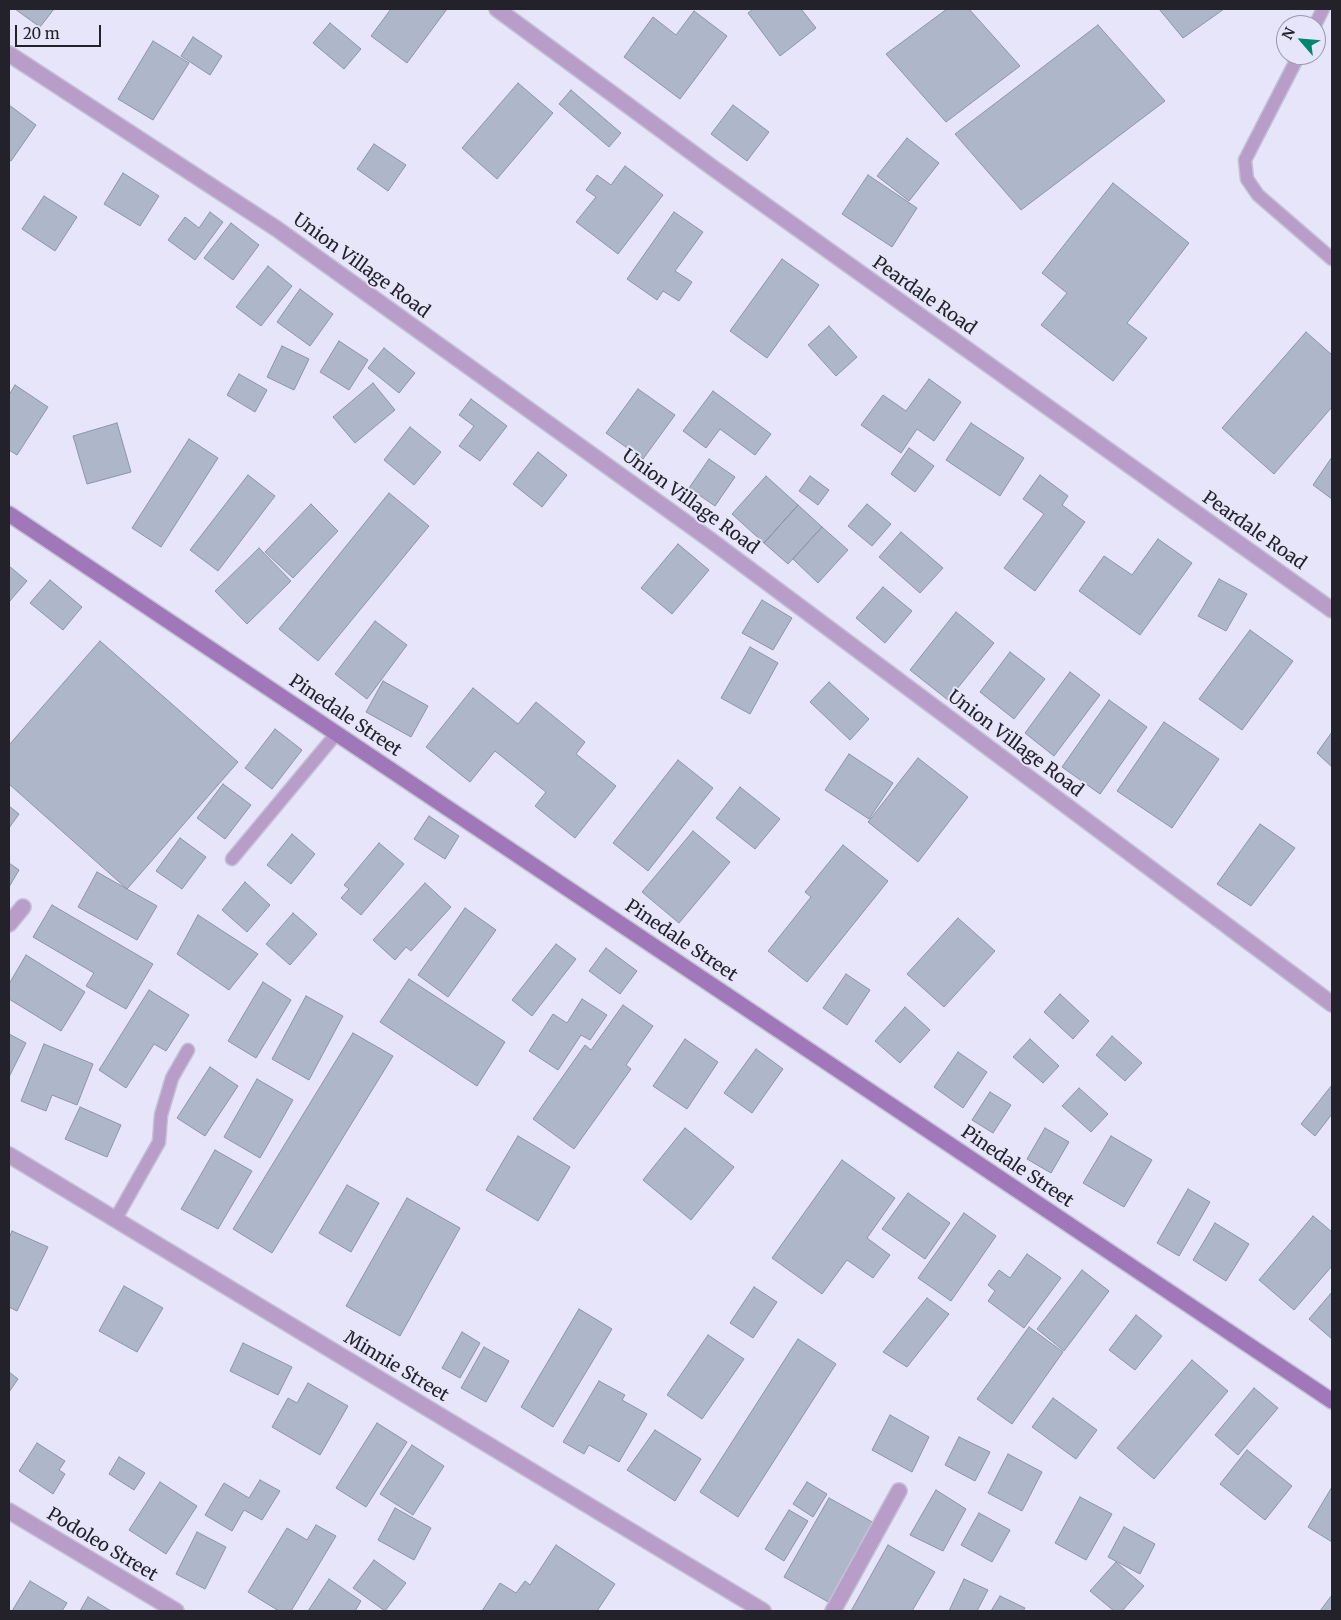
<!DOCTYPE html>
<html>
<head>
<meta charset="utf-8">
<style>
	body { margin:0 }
	#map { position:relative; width:1341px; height:1620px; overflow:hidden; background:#e6e5fa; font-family:Merriweather,serif }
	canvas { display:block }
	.frame { position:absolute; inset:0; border:10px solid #23222a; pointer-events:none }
	.north { position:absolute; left:1276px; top:15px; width:50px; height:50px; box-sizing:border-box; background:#e6e5fa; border:1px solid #9897a7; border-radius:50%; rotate:297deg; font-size:14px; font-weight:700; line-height:20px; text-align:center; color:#23222a }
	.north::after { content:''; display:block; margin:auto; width:18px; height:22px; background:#00886e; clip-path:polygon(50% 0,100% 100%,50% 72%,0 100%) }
	.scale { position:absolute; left:15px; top:25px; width:86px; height:22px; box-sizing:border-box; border:2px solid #23222a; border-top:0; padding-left:6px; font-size:15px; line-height:18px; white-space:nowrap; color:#23222a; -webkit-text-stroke:4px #e6e5fa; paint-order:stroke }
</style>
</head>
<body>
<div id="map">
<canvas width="1341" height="1620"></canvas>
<div class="frame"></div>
<div class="north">N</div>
<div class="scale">20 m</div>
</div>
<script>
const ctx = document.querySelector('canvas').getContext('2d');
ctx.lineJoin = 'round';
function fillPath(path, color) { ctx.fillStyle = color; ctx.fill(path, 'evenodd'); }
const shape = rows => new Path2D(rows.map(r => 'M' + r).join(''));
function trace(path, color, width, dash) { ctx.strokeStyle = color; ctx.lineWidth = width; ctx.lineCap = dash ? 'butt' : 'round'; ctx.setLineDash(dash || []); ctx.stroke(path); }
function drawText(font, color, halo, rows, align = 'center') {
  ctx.font = font + ' Merriweather,serif'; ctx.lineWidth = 4; ctx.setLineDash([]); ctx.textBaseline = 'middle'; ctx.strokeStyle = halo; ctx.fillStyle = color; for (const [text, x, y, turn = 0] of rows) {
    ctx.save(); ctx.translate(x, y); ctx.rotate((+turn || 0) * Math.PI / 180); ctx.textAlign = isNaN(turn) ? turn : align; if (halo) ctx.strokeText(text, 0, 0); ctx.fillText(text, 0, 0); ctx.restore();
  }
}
const building = shape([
	[15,9,54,9,40,27,15,9],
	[391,9,447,9,407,63,371,36,391,9],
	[753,9,801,9,816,28,780,56,748,13,753,9],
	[947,9,969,9,1020,66,946,122,886,54,947,9],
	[1159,9,1224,9,1183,38,1159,9],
	[694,11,727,36,680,99,624,57,653,17,676,35,694,11],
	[330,23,361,49,344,69,313,43,330,23],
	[1098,25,1165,101,1021,210,955,134,1098,25],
	[193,37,222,56,210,75,181,56,193,37],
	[153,41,189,63,153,120,118,99,153,41],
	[518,83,553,113,497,179,462,148,518,83],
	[571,90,621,133,609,147,559,104,571,90],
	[9,105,36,125,11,161,9,160,9,105],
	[733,105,769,132,747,161,711,134,733,105],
	[907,138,939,163,909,201,877,176,907,138],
	[374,144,406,165,388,191,357,169,374,144],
	[625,166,663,195,618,254,576,222,596,197,586,190,597,175,611,185,625,166],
	[123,173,159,196,140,226,104,204,123,173],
	[868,175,917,208,892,247,842,214,868,175],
	[1113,183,1189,243,1127,323,1147,338,1113,381,1041,325,1067,293,1042,273,1113,183],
	[44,196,77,217,55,251,22,229,44,196],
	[210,212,223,222,195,260,168,240,185,217,199,228,210,212],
	[674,212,703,232,675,271,692,282,679,301,663,291,657,300,627,279,674,212],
	[231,223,259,245,233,280,204,258,231,223],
	[782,259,819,285,767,358,730,331,782,259],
	[268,266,292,286,261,326,236,307,268,266],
	[300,289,333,314,310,346,277,322,300,289],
	[829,326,857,357,836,376,808,345,829,326],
	[1306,332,1332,355,1332,407,1274,474,1222,428,1306,332],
	[339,341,368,360,349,390,320,372,339,341],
	[282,346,309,359,294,390,267,377,282,346],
	[384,348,415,373,399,393,368,368,384,348],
	[239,374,267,390,255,412,227,395,239,374],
	[929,379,961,402,934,441,917,429,901,453,861,425,883,395,906,411,929,379],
	[373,383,395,410,355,443,333,417,373,383],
	[15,385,48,407,17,455,9,450,9,395,15,385],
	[638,389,675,415,643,459,606,433,638,389],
	[713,391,771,434,755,455,720,429,706,448,683,431,713,391],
	[471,399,507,426,480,461,459,446,474,426,459,415,471,399],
	[117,423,131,472,87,484,73,436,117,423],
	[971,423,1024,458,1000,496,946,460,971,423],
	[410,427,441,452,414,485,384,460,410,427],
	[189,439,218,458,161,547,132,528,189,439],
	[909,448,934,466,915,492,891,474,909,448],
	[538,452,567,475,542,507,513,484,538,452],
	[1332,457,1332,499,1313,485,1332,457],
	[709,459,735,477,715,506,689,488,709,459],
	[248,475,275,496,218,571,190,550,248,475],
	[1040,475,1068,496,1062,505,1085,522,1035,591,1004,568,1044,514,1023,499,1040,475],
	[766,476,798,505,764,543,732,514,766,476],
	[810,476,829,490,818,505,799,491,810,476],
	[389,493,429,526,318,661,279,629,389,493],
	[311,504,338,531,293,578,265,552,311,504],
	[867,504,891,524,872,546,848,526,867,504],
	[798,505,822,527,788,564,764,543,798,505],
	[822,527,848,550,818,583,793,559,822,527],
	[901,532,943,568,920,593,879,557,901,532],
	[1158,539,1192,563,1140,635,1079,591,1104,556,1132,575,1158,539],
	[678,544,709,570,672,614,641,588,678,544],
	[259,548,291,581,247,624,215,591,259,548],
	[9,566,27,581,9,602,9,566],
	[1219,579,1247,594,1226,631,1198,616,1219,579],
	[50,580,82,607,63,630,30,603,50,580],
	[883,587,912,611,885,643,856,618,883,587],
	[762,600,792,618,773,650,742,633,762,600],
	[956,612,994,643,948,700,910,670,956,612],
	[375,621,407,645,367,699,335,674,375,621],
	[1250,630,1293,661,1242,730,1199,699,1250,630],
	[100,641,238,762,127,889,9,784,9,745,100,641],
	[750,647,778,663,750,714,721,698,750,647],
	[1010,652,1045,679,1014,719,980,692,1010,652],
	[1070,672,1100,695,1054,756,1025,733,1070,672],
	[383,681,428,706,411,737,366,712,383,681],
	[829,682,869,719,850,740,810,702,829,682],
	[473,688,518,724,536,702,585,742,576,754,616,786,575,838,535,806,546,792,495,751,470,782,426,747,473,688],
	[1109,700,1147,727,1100,794,1062,767,1109,700],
	[1164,722,1219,759,1172,828,1117,791,1164,722],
	[275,729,302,750,272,789,245,768,275,729],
	[1332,732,1332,767,1317,753,1332,732],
	[849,754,893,783,869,819,825,790,849,754],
	[918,758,968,797,918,862,868,822,918,758],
	[678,760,713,788,648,871,613,843,678,760],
	[223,784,251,805,225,839,197,818,223,784],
	[740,787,780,819,755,849,716,818,740,787],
	[9,806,19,814,9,828,9,806],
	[429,816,459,836,445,859,414,839,429,816],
	[1260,824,1295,848,1251,906,1217,884,1260,824],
	[693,831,730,862,679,923,642,892,693,831],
	[292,834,315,854,291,884,267,865,292,834],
	[180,838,206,857,182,889,156,871,180,838],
	[379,843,404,864,361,915,341,898,349,889,344,885,379,843],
	[843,845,888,881,807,982,768,951,811,897,805,892,843,845],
	[9,863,19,870,9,887,9,863],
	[97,872,157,906,137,940,78,907,97,872],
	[245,882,270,905,247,932,222,910,245,882],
	[425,883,451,907,411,951,406,947,395,960,373,940,425,883],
	[52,905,153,964,126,1009,86,986,94,973,33,937,52,905],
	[465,908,496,930,448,997,418,975,465,908],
	[293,913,317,934,290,965,266,944,293,913],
	[198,915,258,954,229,990,177,954,198,915],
	[958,918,995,951,944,1007,907,974,958,918],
	[556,944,576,959,532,1016,512,1000,556,944],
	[606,948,637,971,620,994,589,971,606,948],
	[26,955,85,992,61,1031,9,999,9,984,26,955],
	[846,974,870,990,847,1025,823,1008,846,974],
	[409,979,505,1042,477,1086,380,1022,409,979],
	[263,982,291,1000,256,1058,228,1041,263,982],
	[149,990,189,1015,166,1051,154,1044,126,1088,99,1070,149,990],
	[1060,994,1089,1021,1073,1039,1044,1012,1060,994],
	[306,996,343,1016,309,1080,272,1059,306,996],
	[582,999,607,1015,590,1040,581,1035,558,1070,529,1051,553,1014,567,1023,582,999],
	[623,1005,653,1026,626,1065,631,1069,574,1149,533,1119,585,1045,591,1050,623,1005],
	[905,1007,930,1030,900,1063,875,1041,905,1007],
	[353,1033,393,1056,272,1253,233,1229,353,1033],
	[9,1034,26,1043,9,1077,9,1034],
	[1112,1036,1142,1063,1125,1081,1096,1055,1112,1036],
	[685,1039,718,1062,687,1109,653,1086,685,1039],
	[1030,1039,1059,1066,1043,1083,1013,1057,1030,1039],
	[44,1044,93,1064,77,1105,52,1095,46,1111,21,1101,44,1044],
	[756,1049,783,1069,752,1113,724,1093,756,1049],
	[958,1052,987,1072,963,1108,934,1087,958,1052],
	[210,1067,238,1086,205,1136,177,1118,210,1067],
	[257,1079,293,1100,260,1158,224,1137,257,1079],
	[1332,1085,1332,1114,1315,1136,1301,1124,1332,1085],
	[1079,1088,1108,1114,1091,1132,1062,1106,1079,1088],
	[990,1092,1011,1105,993,1133,972,1120,990,1092],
	[80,1107,121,1125,107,1157,65,1139,80,1107],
	[685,1128,734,1167,691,1220,643,1180,685,1128],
	[1045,1128,1069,1142,1051,1173,1027,1159,1045,1128],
	[518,1136,570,1167,538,1221,486,1190,518,1136],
	[1111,1136,1152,1160,1124,1207,1083,1183,1111,1136],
	[215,1150,252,1171,218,1229,181,1209,215,1150],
	[842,1160,895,1198,867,1238,890,1255,873,1278,847,1260,822,1294,772,1258,842,1160],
	[347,1185,379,1203,351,1252,319,1233,347,1185],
	[1188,1189,1210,1202,1179,1256,1157,1243,1188,1189],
	[908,1193,950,1223,925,1259,882,1229,908,1193],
	[407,1198,460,1228,400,1336,346,1306,407,1198],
	[964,1213,996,1236,951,1301,918,1278,964,1213],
	[1313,1216,1332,1232,1332,1266,1294,1310,1259,1280,1313,1216],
	[1215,1223,1249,1244,1226,1281,1193,1260,1215,1223],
	[12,1231,48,1247,17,1311,9,1307,9,1238,12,1231],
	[1027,1254,1061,1278,1024,1328,988,1301,995,1291,988,1285,999,1270,1010,1278,1027,1254],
	[1082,1270,1109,1291,1064,1351,1037,1329,1082,1270],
	[124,1286,163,1308,137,1352,99,1331,124,1286],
	[754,1287,777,1302,753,1338,730,1323,754,1287],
	[1332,1292,1332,1339,1309,1319,1332,1292],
	[927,1298,949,1314,907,1367,883,1352,927,1298],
	[579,1309,612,1329,553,1427,521,1407,579,1309],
	[1136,1315,1162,1336,1135,1370,1109,1350,1136,1315],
	[1029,1327,1063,1352,1012,1424,977,1399,1029,1327],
	[462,1332,480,1343,460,1378,442,1368,462,1332],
	[708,1335,744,1359,702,1419,667,1395,708,1335],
	[798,1339,836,1364,738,1517,700,1492,798,1339],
	[243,1343,292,1367,278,1395,230,1371,243,1343],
	[484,1347,509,1361,486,1402,461,1388,484,1347],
	[1192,1360,1228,1391,1154,1479,1117,1448,1192,1360],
	[9,1372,18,1379,9,1392,9,1372],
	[599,1381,625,1395,622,1400,647,1414,619,1462,589,1445,584,1454,563,1442,599,1381],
	[308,1383,348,1406,320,1455,272,1427,288,1398,297,1403,308,1383],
	[1254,1388,1278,1408,1238,1455,1215,1435,1254,1388],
	[1053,1398,1097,1430,1076,1459,1032,1427,1053,1398],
	[890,1415,929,1437,912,1472,872,1450,890,1415],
	[377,1423,407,1442,366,1507,336,1488,377,1423],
	[655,1430,701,1459,675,1501,627,1470,655,1430],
	[959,1437,990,1452,975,1481,945,1465,959,1437],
	[37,1443,65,1461,59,1470,65,1474,53,1494,19,1471,37,1443],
	[412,1445,444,1466,413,1515,380,1494,412,1445],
	[1247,1450,1292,1486,1265,1520,1220,1484,1247,1450],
	[1008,1454,1042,1472,1022,1511,988,1493,1008,1454],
	[119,1457,145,1473,134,1490,109,1474,119,1457],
	[260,1480,280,1491,262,1520,244,1510,232,1531,205,1515,224,1483,249,1498,260,1480],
	[160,1482,197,1506,166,1554,129,1530,160,1482],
	[807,1482,827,1494,813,1517,793,1504,807,1482],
	[1332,1487,1332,1542,1308,1527,1332,1487],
	[936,1490,966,1509,943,1551,910,1535,936,1490],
	[1080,1497,1112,1514,1086,1560,1055,1543,1080,1497],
	[829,1498,876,1524,832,1604,784,1577,829,1498],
	[395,1508,431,1528,414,1560,378,1540,395,1508],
	[789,1510,808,1521,784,1561,765,1549,789,1510],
	[979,1513,1010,1530,992,1562,961,1545,979,1513],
	[316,1525,336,1536,291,1611,279,1611,248,1592,287,1528,307,1540,316,1525],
	[1124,1527,1155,1544,1140,1574,1108,1557,1124,1527],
	[197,1532,226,1547,205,1589,176,1574,197,1532],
	[556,1545,615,1584,597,1611,482,1611,500,1583,516,1593,525,1581,530,1585,556,1545],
	[888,1545,935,1572,912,1611,851,1611,888,1545],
	[374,1560,406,1583,385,1611,353,1588,374,1560],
	[1116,1562,1144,1586,1122,1611,1114,1611,1090,1591,1116,1562],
	[329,1579,361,1601,355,1611,308,1611,329,1579],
	[964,1579,988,1590,977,1611,949,1611,964,1579],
	[30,1581,67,1603,62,1611,12,1611,30,1581],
	[1332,1595,1332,1611,1320,1611,1332,1595],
	[1000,1596,1025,1608,1023,1611,991,1611,1000,1596],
	[88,1597,111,1611,80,1611,88,1597]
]);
fillPath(building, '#aeb7ca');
trace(building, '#8c94a6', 1);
const lane = shape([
	[1315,25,1323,9],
	[1299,55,1245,160,1247,179,1258,195,1332,259],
	[232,859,337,733],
	[115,1220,159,1142,161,1115,172,1078,188,1050]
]);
const street = shape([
	[497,9,713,168,1332,610],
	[9,54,277,229,709,539,1332,1004],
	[9,924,23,907],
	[9,1155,763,1611],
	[9,1511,176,1611],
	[833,1611,899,1491]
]);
const secondary = shape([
	[9,514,1332,1401]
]);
trace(lane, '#c3c2d5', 15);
trace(street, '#c3c2d5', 18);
trace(secondary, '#c3c2d5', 18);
trace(lane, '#b89dc9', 12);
trace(street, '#b89dc9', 15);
trace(secondary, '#a078b9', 15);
drawText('18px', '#23222a', '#e6e5fa', [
	["Union Village Road",361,266,36],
	["Peardale Road",924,296,35],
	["Union Village Road",690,502,36],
	["Peardale Road",1254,531,35],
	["Pinedale Street",345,716,34],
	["Union Village Road",1015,744,37],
	["Pinedale Street",681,941,34],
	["Pinedale Street",1017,1167,34],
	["Minnie Street",396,1367,31],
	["Podoleo Street",102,1545,31]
]);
</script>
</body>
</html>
